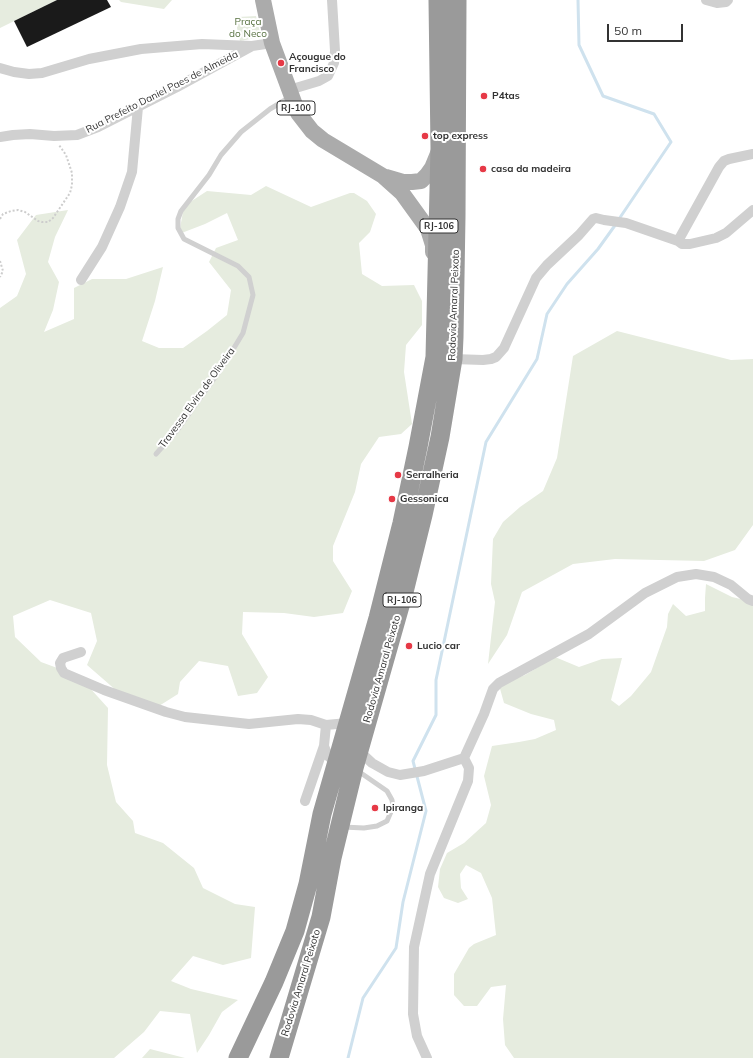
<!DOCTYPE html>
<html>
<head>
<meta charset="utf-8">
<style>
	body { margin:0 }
	#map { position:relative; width:753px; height:1058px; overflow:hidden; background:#fff; font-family:Mulish,sans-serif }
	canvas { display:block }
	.scale { position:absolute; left:607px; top:24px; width:76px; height:18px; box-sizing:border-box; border:2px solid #333; border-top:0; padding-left:5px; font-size:12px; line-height:14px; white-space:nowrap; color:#333; -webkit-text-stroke:3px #fff; paint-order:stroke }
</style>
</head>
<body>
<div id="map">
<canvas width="753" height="1058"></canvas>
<div class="scale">50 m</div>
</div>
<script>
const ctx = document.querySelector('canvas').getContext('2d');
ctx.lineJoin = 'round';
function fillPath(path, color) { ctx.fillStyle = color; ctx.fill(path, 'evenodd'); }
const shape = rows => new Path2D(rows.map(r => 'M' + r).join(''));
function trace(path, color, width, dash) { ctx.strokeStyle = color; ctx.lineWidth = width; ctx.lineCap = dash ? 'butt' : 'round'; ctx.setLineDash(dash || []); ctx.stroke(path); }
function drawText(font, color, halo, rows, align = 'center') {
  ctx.font = font + ' Mulish,sans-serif'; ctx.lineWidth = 4; ctx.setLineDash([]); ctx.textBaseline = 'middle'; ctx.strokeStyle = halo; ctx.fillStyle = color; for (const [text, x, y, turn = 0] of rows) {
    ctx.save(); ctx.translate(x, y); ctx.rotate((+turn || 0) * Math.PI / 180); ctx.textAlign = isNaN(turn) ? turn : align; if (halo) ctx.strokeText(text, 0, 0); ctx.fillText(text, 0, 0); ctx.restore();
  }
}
fillPath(shape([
	[0,0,57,0,0,28],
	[119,0,172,0,164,9,121,2],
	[256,16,261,37,240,41,237,28,238,17],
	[266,186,311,207,350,193,354,193,367,201,376,214,370,232,359,243,362,274,382,286,414,285,422,301,422,325,406,345,404,372,412,424,401,434,379,437,361,464,355,492,333,546,333,561,352,591,343,613,314,617,284,613,243,612,242,634,268,677,257,693,238,696,228,666,199,661,180,682,178,694,151,711,133,705,87,665,97,641,91,613,50,600,13,616,15,637,41,662,79,676,108,708,107,765,116,802,133,821,135,833,163,843,194,868,203,888,235,904,255,907,251,958,223,965,193,956,171,981,191,989,238,1000,222,1012,209,1035,197,1053,190,1014,160,1011,144,1032,114,1058,0,1058,0,308,17,296,26,274,17,240,36,215,68,210,55,237,48,262,59,282,53,310,44,332,74,319,74,288,92,279,126,279,163,267,155,301,142,341,159,348,183,348,207,331,227,315,231,290,209,262,216,248,238,240,227,213,205,224,179,234,184,206,207,191,251,195],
	[617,331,731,360,753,359,753,525,735,550,704,561,615,559,573,564,522,592,507,635,488,664,495,602,491,584,493,539,503,522,520,507,543,491,557,458,573,356],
	[706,584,732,597,753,602,753,1058,514,1058,505,1045,503,1019,506,985,491,987,477,1006,464,1006,454,995,454,974,469,948,474,944,496,935,492,898,481,873,466,865,460,874,461,888,468,899,458,903,444,898,438,887,440,869,447,853,464,843,486,823,491,805,484,776,492,746,519,742,535,739,556,730,554,720,531,714,504,703,499,685,525,675,555,657,579,667,602,659,622,658,611,700,619,706,631,696,651,672,667,627,668,614,673,604,686,616,705,611,705,598],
	[150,1049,185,1058,142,1058]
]), '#e6ecdf');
trace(shape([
	[578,0,579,45,603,96,654,114,671,142,619,219],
	[348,1058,363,998,396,948,403,902,426,811,413,761,436,715,436,680,486,442,537,359,547,314,567,284,598,249,616,224]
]), '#cfe2ee', 3);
fillPath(shape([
	[57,0,107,0,111,7,27,47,14,21]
]), '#1a1a1a');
trace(shape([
	[0,219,3,214,11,211,18,210,25,212,38,221,42,222,48,222,53,218,70,193,72,185,72,173,66,155,59,145],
	[0,261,3,271,0,277]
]), '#cdcdcd', 2, [2, 2]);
trace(shape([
	[156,454,178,429,223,366,243,333,253,295,249,277,238,266,184,239,178,228,178,219,181,211,209,175,221,155,241,132,270,109,290,97],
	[343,827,364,828,377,826,387,821,393,807,392,800,387,791,358,771]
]), '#d0d0d0', 5);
trace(shape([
	[706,0,717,3,726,2,728,0],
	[0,68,14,72,29,74,42,73,89,59,141,49,202,44,252,46,272,43],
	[289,90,319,81,328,76,334,63,335,51,332,0],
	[0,137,13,135,30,134,54,136,77,135,98,127,177,87,252,46],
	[753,154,729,159,724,161,719,167,678,241,682,244,690,244,716,238,726,233,753,210],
	[81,280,102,247,120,207,132,172,138,107],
	[453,359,483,360,491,359,496,357,504,348,536,278,547,265,579,235,593,219,596,218,604,220,626,223,678,241],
	[81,652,63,658,60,663,61,668,64,673,104,690,166,712,185,717,249,724,298,719,311,720,326,725],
	[358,750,372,763,388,772,400,775,424,771,464,758],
	[337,763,328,756,324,746,326,725,348,723],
	[305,801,324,746],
	[427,1058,417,1036,413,1014,414,947,430,874,468,781,469,768,464,758,484,714,493,689,499,683,589,634,645,593,677,577,696,574,714,577,731,585,748,599,753,601]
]), '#d0d0d0', 10);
trace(shape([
	[263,0,272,43,298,113,312,131,323,140,383,176,402,193,428,229,433,245,433,252],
	[386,177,403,182,412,182,421,181,427,175,432,168,439,151]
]), '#ababab', 16);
trace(shape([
	[238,1058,274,982,295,931,308,884,322,814,378,618,402,523,418,447,435,357,440,148,438,0],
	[279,1058,321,917,332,858,354,768,404,592,423,515,440,437,453,359,454,337,456,216,457,0]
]), '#9a9a9a', 19);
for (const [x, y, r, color] of [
	[281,63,4,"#e63946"],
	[484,96,4,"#e63946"],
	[425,136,4,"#e63946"],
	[483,169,4,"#e63946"],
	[398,475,4,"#e63946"],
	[392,499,4,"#e63946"],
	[409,646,4,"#e63946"],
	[375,808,4,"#e63946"]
]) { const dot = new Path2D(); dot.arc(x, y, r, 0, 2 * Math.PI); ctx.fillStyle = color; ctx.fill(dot); trace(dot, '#fff', 1.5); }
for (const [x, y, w] of [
	[296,108,38],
	[439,226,38],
	[402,600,38]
]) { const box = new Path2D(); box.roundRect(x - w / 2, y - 7, w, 14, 3); ctx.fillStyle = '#fff'; ctx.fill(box); trace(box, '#333', 1); }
drawText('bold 9px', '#333', null, [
	["RJ-100",296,108],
	["RJ-106",439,226],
	["RJ-106",402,600]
]);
drawText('10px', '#56703f', '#fff', [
	["Praça",248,22],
	["do Neco",248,34]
]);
drawText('bold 10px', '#333', '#fff', [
	["Açougue do",289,57],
	["Francisco",289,69],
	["P4tas",492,96],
	["top express",433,136],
	["casa da madeira",491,169],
	["Serralheria",406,475],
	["Gessonica",400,499],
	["Lucio car",417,646],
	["Ipiranga",383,808]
], 'left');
drawText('10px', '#333', '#fff', [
	["Rua Prefeito Daniel Paes de Almeida",162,92,-27],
	["Rodovia Amaral Peixoto",454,305,-88],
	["Travessa Elvira de Oliveira",197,398,-54],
	["Rodovia Amaral Peixoto",382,669,-74],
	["Rodovia Amaral Peixoto",301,983,-73]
]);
</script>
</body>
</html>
